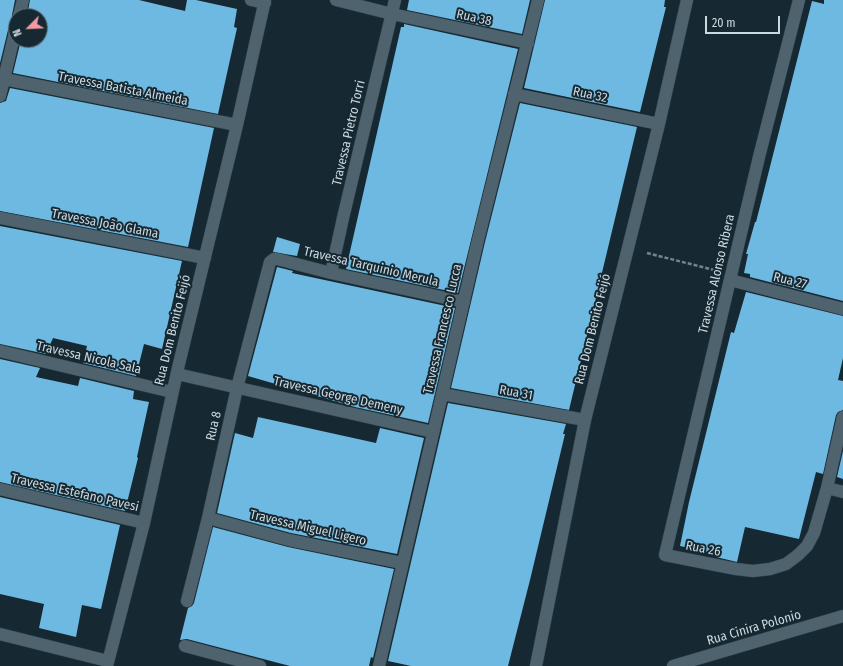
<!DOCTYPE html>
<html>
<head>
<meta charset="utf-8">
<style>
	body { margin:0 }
	#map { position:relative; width:843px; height:666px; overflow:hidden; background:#162932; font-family:"Fira Sans Condensed",sans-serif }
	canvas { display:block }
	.north { position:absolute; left:8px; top:8px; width:40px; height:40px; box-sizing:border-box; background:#162932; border:1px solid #5f6f77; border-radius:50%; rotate:246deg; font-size:11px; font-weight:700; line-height:16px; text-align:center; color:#ccd8df }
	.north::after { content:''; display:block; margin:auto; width:14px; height:18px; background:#f49aa1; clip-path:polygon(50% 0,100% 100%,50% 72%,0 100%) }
	.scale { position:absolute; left:705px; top:16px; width:75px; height:18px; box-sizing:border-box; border:2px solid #ccd8df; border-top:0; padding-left:5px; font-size:12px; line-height:14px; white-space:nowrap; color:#ccd8df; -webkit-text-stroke:3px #162932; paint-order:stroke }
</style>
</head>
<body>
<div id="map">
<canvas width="843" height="666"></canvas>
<div class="north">N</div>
<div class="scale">20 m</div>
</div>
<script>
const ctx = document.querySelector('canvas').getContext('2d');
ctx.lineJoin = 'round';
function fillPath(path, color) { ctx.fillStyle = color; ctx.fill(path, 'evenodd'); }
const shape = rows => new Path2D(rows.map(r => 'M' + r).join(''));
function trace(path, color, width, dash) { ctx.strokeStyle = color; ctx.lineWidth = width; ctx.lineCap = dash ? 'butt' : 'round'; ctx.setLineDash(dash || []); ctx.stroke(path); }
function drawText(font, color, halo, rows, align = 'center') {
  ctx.font = font + ' "Fira Sans Condensed",sans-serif'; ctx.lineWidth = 4; ctx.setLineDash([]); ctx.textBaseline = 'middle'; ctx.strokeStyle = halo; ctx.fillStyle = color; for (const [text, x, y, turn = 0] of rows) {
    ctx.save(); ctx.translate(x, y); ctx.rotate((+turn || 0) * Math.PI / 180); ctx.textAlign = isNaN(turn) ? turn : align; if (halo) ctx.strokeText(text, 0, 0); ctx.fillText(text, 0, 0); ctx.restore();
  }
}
fillPath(shape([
	[0,0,15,0,12,15,13,21,9,26,0,63],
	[30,0,139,0,185,11,187,0,196,0,237,9,234,27,237,28,218,114,13,73,21,40,40,40,40,16,27,16],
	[409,0,530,0,522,34,407,10],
	[545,0,665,0,664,7,666,7,640,112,524,88],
	[824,0,843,0,843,301,750,277,750,274,744,273,748,254,746,254,755,222,756,222,812,1,824,4],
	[404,24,518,49,458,293,346,269,401,27,404,27],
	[10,88,214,128,188,247,0,211,0,103,6,101],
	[520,103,637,127,569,410,451,388,485,242],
	[0,226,182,261,162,349,144,344,136,376,83,363,87,346,53,338,46,354,0,344],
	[277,237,300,244,297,256,273,252],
	[277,267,293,271,292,273,455,308,428,423,355,407,248,376],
	[746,292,843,316,843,358,838,380,843,381,843,410,838,412,836,415,823,474,816,472,799,539,745,527,737,562,716,557,716,554,680,546,689,502,731,332,734,333],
	[0,359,40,368,36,377,78,386,80,378,134,391,133,399,149,402,137,457,138,458,125,511,0,482],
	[448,403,566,424,563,434,565,434,530,580,508,666,411,666,388,661],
	[258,417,376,443,380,428,424,438,397,554,291,533,217,513,235,433,253,438],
	[843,451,843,479,837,477],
	[0,497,120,525,101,609,82,605,76,637,39,628,44,604,0,594],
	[213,527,288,547,394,569,373,658,371,657,369,666,290,666,187,639,180,640,188,608,192,606,194,603]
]), '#6db9e1');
const minor = shape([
	[251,0,265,3],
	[336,0,392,14,528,43],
	[799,0,759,157,665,555,736,569,753,571,770,569,786,564,798,555,807,546,814,533,827,488,843,417],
	[19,16,23,0],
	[4,79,237,125],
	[514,94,659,124],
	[0,96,16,28],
	[0,218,205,258],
	[331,273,343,218,395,0],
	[730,280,843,309],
	[0,351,172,392],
	[177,374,433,432],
	[442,394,585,420],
	[827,488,843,492],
	[0,489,144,523],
	[208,518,289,540,402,563],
	[187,601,208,518,237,388,270,262,274,259,277,259,331,273,464,302],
	[0,634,108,661],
	[185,646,260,666],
	[107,666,144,523,178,368,237,125,265,0],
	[379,666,478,240,538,0],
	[536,666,585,420,659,124,687,0],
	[673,666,843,616]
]);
trace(minor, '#36454d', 13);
trace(shape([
	[647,253,714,270]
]), '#74848c', 2.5, [4, 2]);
trace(minor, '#4f636f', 12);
drawText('13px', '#ccd8df', '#162932', [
	["Rua 38",474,18,12],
	["Travessa Batista Almeida",123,89,11],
	["Rua 32",590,95,12],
	["Travessa Pietro Torri",349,133,-77],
	["Travessa João Glama",105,224,11],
	["Travessa Tarquinio Merula",371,267,13],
	["Travessa Alonso Ribera",717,274,-77],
	["Rua 27",790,281,14],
	["Travessa Francesco Lucca",443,329,-77],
	["Rua Dom Benito Feijó",593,329,-76],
	["Rua Dom Benito Feijó",173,330,-76],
	["Travessa Nicola Sala",89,358,13],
	["Rua 31",516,393,10],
	["Travessa George Demeny",338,396,13],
	["Rua 8",214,426,-77],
	["Travessa Estefano Pavesi",75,493,13],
	["Travessa Miguel Ligero",308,528,13],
	["Rua 26",703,549,11],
	["Rua Cinira Polonio",754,628,-16]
]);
</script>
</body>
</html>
